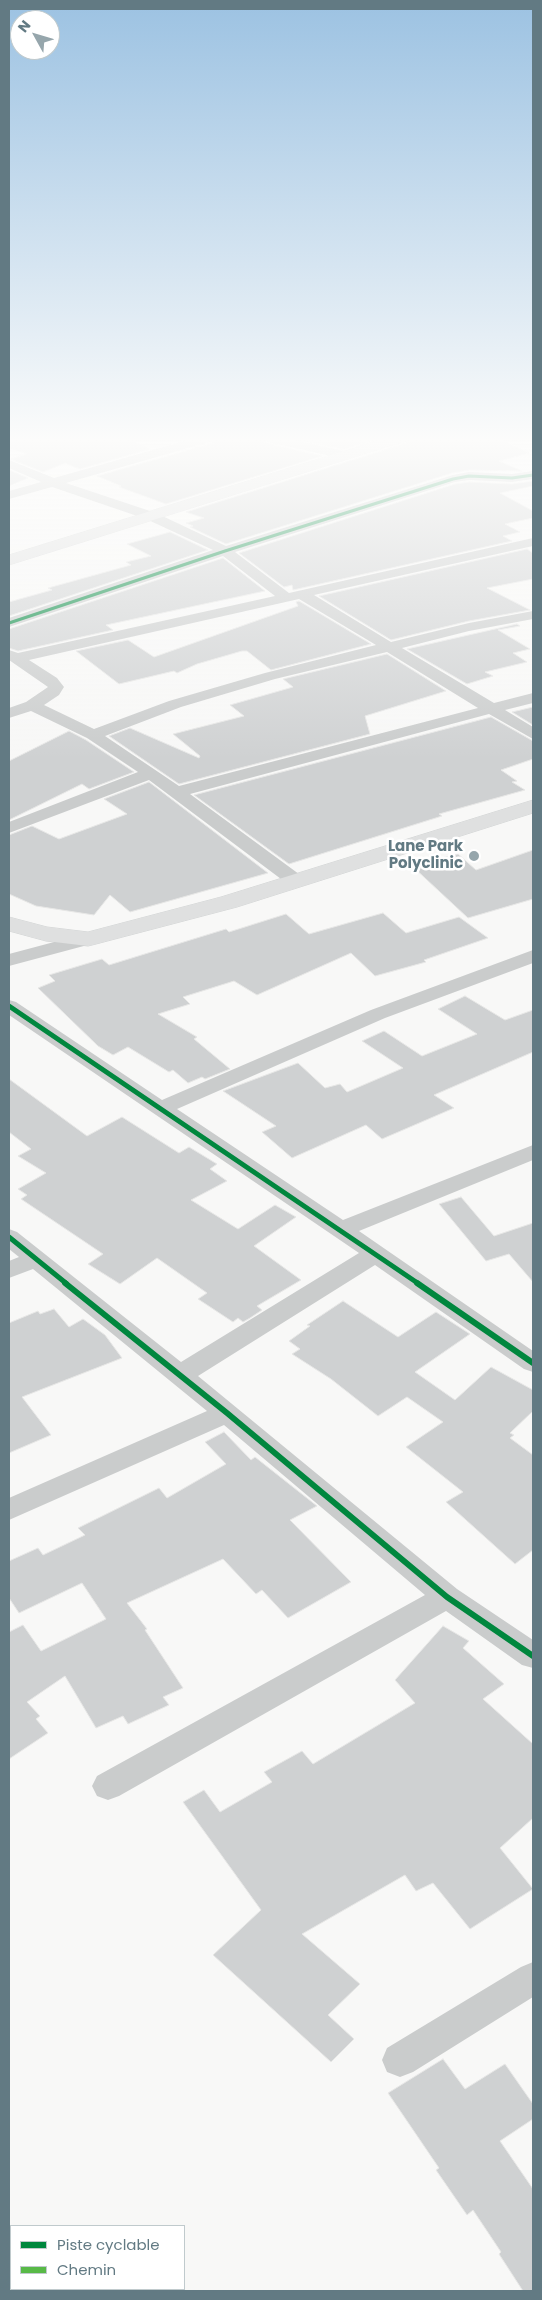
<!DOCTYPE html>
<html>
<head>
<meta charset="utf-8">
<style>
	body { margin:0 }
	#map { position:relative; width:542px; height:2300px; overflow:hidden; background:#f8f8f7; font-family:Poppins,sans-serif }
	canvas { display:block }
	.frame { position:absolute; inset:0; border:10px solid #627a83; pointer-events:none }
	.legend { position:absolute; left:10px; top:2225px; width:175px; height:65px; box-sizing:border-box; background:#fff; border:1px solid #c0cacd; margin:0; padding:6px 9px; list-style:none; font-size:15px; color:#627a83 }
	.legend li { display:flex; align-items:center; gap:10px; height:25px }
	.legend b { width:25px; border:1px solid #c0cacd }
	.north { position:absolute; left:10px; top:10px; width:50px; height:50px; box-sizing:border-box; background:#fff; border:1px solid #c0cacd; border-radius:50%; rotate:309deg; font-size:14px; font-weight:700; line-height:20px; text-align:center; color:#627a83 }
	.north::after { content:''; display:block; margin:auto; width:18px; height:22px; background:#96a6ac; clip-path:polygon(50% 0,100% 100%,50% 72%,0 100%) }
</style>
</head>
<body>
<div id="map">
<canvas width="542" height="2300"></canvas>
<div class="frame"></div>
<ul class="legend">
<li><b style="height:6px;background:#00873e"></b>Piste cyclable</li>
<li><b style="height:6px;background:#58b947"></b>Chemin</li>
</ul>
<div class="north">N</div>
</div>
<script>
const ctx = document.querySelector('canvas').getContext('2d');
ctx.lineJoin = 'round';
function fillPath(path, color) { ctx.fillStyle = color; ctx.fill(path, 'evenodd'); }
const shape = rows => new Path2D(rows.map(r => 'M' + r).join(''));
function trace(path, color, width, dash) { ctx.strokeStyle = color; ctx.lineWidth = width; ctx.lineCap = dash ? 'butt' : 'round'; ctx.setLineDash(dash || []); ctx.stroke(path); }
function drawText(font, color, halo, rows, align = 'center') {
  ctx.font = font + ' Poppins,sans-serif'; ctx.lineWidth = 5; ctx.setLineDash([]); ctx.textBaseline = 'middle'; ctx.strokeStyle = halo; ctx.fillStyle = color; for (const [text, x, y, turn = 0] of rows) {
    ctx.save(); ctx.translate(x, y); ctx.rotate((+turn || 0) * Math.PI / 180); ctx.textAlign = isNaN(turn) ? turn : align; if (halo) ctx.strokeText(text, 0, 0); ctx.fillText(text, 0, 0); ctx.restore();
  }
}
const building = shape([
	[9,437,121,437,150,449,80,469,65,463,43,472,11,459,27,454,9,448,9,437],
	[220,437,256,437,260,442,322,456,166,504,119,487,121,486,97,476,217,442,220,437],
	[289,437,383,437,344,449,289,437],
	[413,437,494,437,529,453,499,461,522,471,469,470,452,473,226,544,190,527,193,526,186,523,204,518,186,512,410,442,413,437],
	[9,470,28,478,9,486,9,470],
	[533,481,533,486,500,493,533,511,533,518,505,524,520,532,503,536,512,541,293,590,292,585,284,587,239,553,455,484,469,482,512,484,533,481],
	[170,532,208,550,9,616,9,602,52,590,48,588,131,565,126,562,151,556,127,544,170,532],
	[527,549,533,553,533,579,487,588,530,610,469,621,391,640,319,596,527,549],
	[223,558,265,591,106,625,113,630,18,651,9,648,9,629,223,558],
	[299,601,371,644,271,670,247,651,242,651,197,664,177,673,174,671,119,684,76,651,128,640,154,657,298,606,296,602,299,601],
	[517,624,520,626,498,630,530,649,513,653,527,662,485,672,493,676,467,684,407,649,517,624],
	[387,654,446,691,365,716,370,734,179,784,109,736,130,728,199,758,200,756,173,734,244,716,230,705,293,687,283,679,387,654],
	[533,707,533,725,512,712,533,707],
	[491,717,533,741,533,759,501,770,517,781,512,782,525,790,439,814,442,816,289,864,194,795,491,717],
	[69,731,86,740,134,772,89,789,82,784,9,820,9,761,69,731],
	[149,782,268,873,130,912,110,895,94,915,36,906,9,894,9,835,32,826,59,839,127,814,104,799,149,782],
	[533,850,533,899,468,918,411,865,458,854,476,870,533,850],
	[383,913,406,933,459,917,488,938,424,960,426,962,375,976,351,953,257,995,234,981,183,997,190,1004,158,1014,197,1037,194,1039,230,1069,205,1079,202,1077,188,1083,173,1070,169,1072,128,1047,113,1055,98,1046,38,988,55,981,49,975,102,959,109,965,226,929,229,932,286,914,309,934,383,913],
	[465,996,505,1020,533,1010,533,1052,434,1095,454,1108,382,1139,366,1125,292,1158,262,1132,276,1126,223,1091,298,1063,325,1088,340,1084,347,1092,403,1068,362,1041,384,1031,422,1056,477,1034,438,1009,465,996],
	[9,1079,87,1136,122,1117,179,1153,189,1147,217,1164,210,1169,227,1181,191,1200,238,1229,275,1205,296,1217,254,1246,301,1280,257,1306,262,1310,250,1318,243,1322,238,1318,233,1322,198,1299,207,1293,157,1258,120,1284,88,1264,103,1254,21,1199,27,1195,18,1189,46,1173,18,1156,31,1149,9,1132,9,1079],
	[461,1197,494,1236,533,1223,533,1282,509,1254,486,1261,439,1204,461,1197],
	[343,1301,398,1337,436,1312,470,1334,415,1372,455,1400,491,1367,533,1390,533,1411,510,1433,514,1435,510,1438,533,1455,533,1550,515,1564,446,1502,463,1492,406,1447,443,1422,407,1397,378,1416,331,1379,292,1354,300,1349,289,1341,310,1326,307,1325,343,1301],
	[54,1309,69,1327,83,1319,105,1335,122,1358,22,1397,51,1435,9,1453,9,1323,38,1311,40,1314,54,1309],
	[224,1432,251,1460,255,1457,317,1506,290,1520,351,1582,288,1618,262,1590,256,1594,223,1559,127,1603,147,1629,145,1630,183,1688,163,1697,169,1705,128,1724,123,1716,96,1728,65,1676,27,1702,40,1716,36,1719,48,1733,9,1759,9,1632,23,1625,41,1651,106,1619,82,1583,19,1613,9,1598,9,1561,38,1548,43,1555,85,1535,78,1528,159,1488,167,1498,226,1464,205,1442,224,1432],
	[443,1626,469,1641,463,1648,504,1684,483,1699,533,1744,533,1818,500,1848,533,1889,470,1929,433,1883,416,1891,405,1875,302,1934,360,1984,328,2015,354,2039,331,2062,213,1955,261,1910,183,1802,204,1790,220,1812,272,1782,264,1772,302,1751,313,1764,415,1703,395,1680,443,1626],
	[443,2059,465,2089,505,2064,533,2104,533,2119,500,2141,533,2189,533,2291,523,2291,499,2254,501,2252,473,2210,467,2215,436,2170,439,2168,388,2093,443,2059]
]);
fillPath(building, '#cfd1d2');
trace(building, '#e7e7e6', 1);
const secondary = shape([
	[389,437,411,437,409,440,9,565,9,555,389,437],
	[533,800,533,813,237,907,96,944,88,946,46,941,9,931,9,917,47,927,88,932,221,897,533,800]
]);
trace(secondary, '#d3d5d5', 1);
fillPath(shape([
	[199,437,218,437,216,440,66,483,156,513,226,546,453,475,469,472,512,474,533,471,533,479,512,482,469,480,455,482,235,552,289,593,533,538,533,546,314,595,391,642,469,623,533,611,533,619,469,631,402,648,494,703,533,693,533,703,505,710,533,727,533,739,489,714,190,794,303,877,305,881,303,885,296,887,289,885,149,780,9,833,9,822,138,772,87,738,31,711,9,718,9,708,26,702,48,687,9,660,9,650,18,653,275,596,223,556,9,627,9,618,213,550,146,519,52,487,9,499,9,491,41,482,9,468,9,460,54,478,199,437],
	[299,599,376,645,265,673,169,701,94,729,44,705,59,695,64,687,57,678,29,660,299,599],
	[387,652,478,708,179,786,105,736,181,707,275,679,387,652],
	[258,437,280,437,348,452,350,455,344,459,260,440,258,437],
	[88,933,95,935,98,939,95,943,9,966,9,954,88,933],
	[533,950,533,963,385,1018,177,1109,343,1220,533,1145,533,1160,359,1231,533,1351,533,1372,524,1369,375,1265,198,1376,457,1589,533,1640,533,1668,522,1665,446,1611,119,1796,108,1800,97,1796,92,1786,97,1776,425,1595,224,1425,9,1520,9,1498,207,1411,33,1269,9,1278,9,1261,19,1257,9,1249,9,1229,17,1232,181,1362,359,1253,9,1015,9,1000,16,1002,162,1100,371,1010,533,950],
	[533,1962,533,1997,413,2072,400,2077,387,2072,382,2060,387,2048,521,1967,533,1962]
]), '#cacccc');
fillPath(secondary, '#dfe0e0');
trace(shape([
	[267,438,269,437]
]), '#58b947', 2.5, [4.5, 2.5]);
trace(shape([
	[9,623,225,551,453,479,469,476,512,478,533,475]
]), '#00873e', 3);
trace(shape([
	[9,1006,419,1284],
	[9,1237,67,1284]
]), '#00873e', 5);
trace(shape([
	[65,1283,227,1413,447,1597,533,1656],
	[417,1283,533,1363]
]), '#00873e', 6);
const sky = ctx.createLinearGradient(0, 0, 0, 759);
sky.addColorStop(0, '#9cc2e2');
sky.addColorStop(0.58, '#fcfcfb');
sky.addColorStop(1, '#fcfcfb00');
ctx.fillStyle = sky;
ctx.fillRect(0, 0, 542, 759);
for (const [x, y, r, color] of [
	[474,856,6,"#96a6ac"]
]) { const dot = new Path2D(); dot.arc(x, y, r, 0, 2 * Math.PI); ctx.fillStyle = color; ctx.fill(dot); trace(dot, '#fff', 2); }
drawText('bold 15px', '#627a83', '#fff', [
	["Lane Park",463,847],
	["Polyclinic",463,864]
], 'right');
</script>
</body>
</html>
